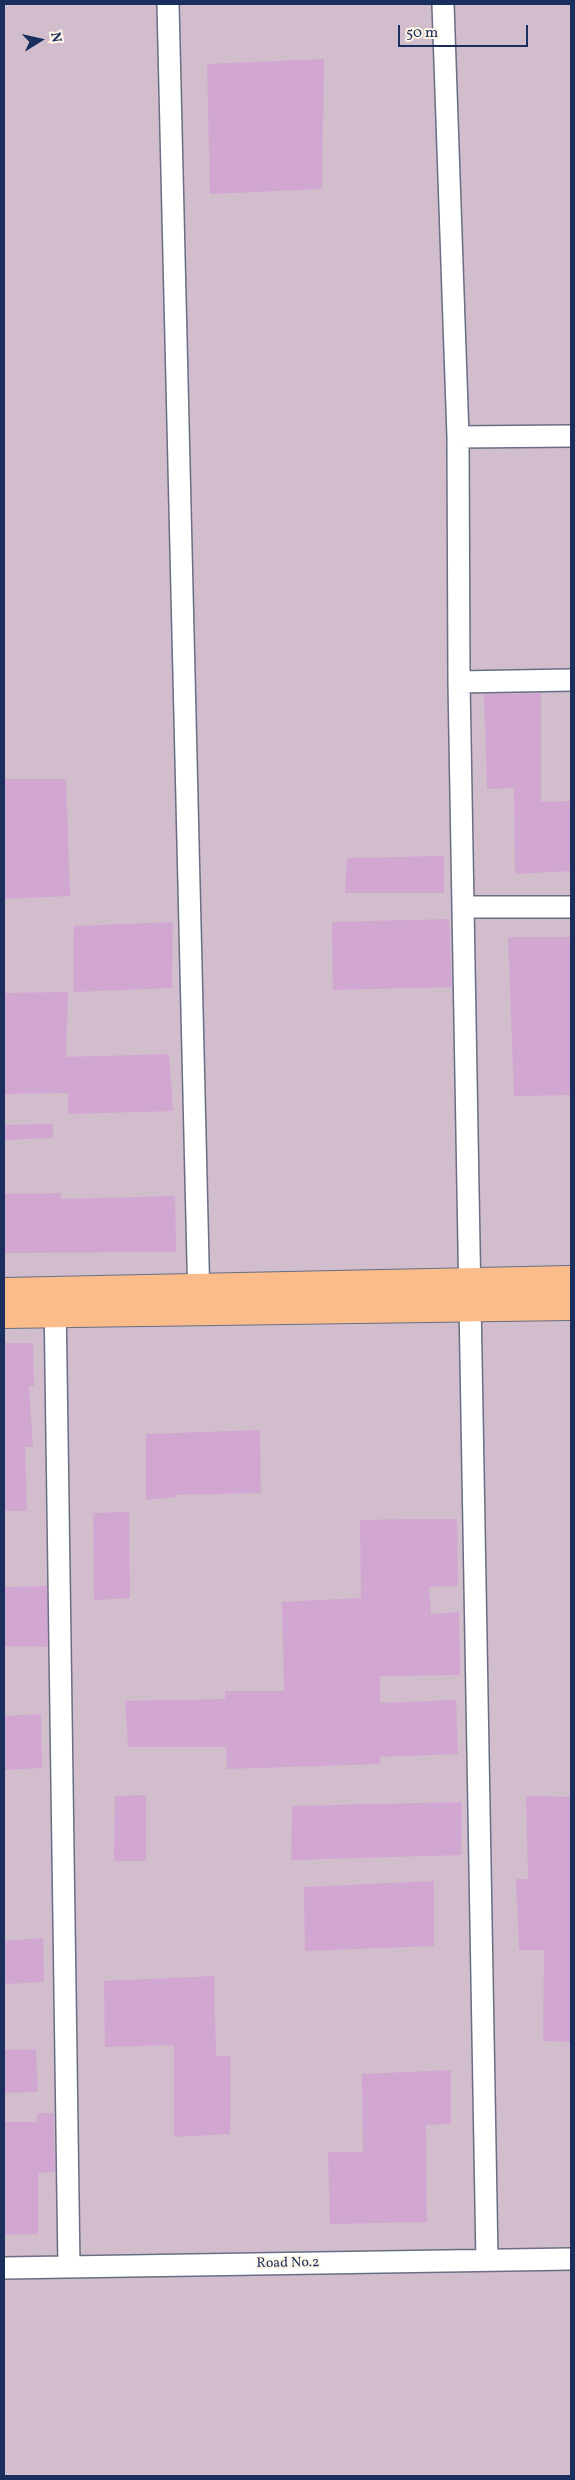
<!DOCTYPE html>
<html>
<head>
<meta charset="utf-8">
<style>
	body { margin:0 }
	#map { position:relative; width:575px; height:2480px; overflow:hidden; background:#f6e4ca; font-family:Vollkorn,serif }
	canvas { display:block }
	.frame { position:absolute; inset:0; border:5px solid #1b2f5e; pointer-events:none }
	.north { position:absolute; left:15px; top:15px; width:50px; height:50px; -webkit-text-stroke:4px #fcf5e5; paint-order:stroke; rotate:80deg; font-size:14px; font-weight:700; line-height:20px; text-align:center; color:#1b2f5e }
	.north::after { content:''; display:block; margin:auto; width:18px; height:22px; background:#1b2f5e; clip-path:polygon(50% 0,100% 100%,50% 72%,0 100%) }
	.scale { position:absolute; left:398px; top:25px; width:130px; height:22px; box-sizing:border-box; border:2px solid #1b2f5e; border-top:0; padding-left:6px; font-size:15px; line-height:18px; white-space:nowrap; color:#1b2f5e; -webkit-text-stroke:4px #fcf5e5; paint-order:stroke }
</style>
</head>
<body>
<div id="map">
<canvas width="575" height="2480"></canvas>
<div class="frame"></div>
<div class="north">N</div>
<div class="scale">50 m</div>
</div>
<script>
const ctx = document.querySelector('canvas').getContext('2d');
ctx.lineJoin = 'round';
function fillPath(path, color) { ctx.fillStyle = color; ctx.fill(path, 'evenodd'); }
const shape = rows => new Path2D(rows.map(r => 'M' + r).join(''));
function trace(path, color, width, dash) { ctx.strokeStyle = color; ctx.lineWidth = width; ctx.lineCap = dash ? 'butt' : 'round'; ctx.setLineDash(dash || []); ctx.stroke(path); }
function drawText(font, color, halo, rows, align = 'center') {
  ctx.font = font + ' Vollkorn,serif'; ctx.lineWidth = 4; ctx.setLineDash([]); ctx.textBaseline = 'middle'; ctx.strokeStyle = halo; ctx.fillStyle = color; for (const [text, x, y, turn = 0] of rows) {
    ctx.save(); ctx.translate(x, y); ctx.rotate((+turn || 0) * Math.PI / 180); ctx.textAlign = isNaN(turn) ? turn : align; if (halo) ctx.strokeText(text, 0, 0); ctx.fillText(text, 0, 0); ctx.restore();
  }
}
fillPath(shape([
	[4,4,571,4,571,2476,4,2476]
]), '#d1bdcb');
fillPath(shape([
	[324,59,322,189,210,194,207,64],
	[541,693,541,802,571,801,571,871,515,874,514,788,487,789,484,694],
	[4,779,66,779,70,896,4,899],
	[444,856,444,893,345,893,347,858],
	[449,919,452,987,333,990,332,922],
	[173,922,172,988,73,992,74,926],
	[508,937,571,937,571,1095,514,1096],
	[68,992,66,1057,169,1054,173,1111,68,1114,68,1093,4,1094,4,993],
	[53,1124,53,1138,4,1140,4,1125],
	[61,1193,61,1199,175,1196,176,1252,4,1253,4,1194],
	[4,1343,33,1343,34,1386,29,1386,33,1447,25,1447,27,1511,4,1511],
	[260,1430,261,1493,176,1495,176,1497,146,1500,146,1434],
	[129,1512,130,1598,94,1600,93,1513],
	[409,1519,457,1519,458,1586,429,1587,431,1614,459,1612,460,1675,380,1676,380,1703,456,1700,458,1754,380,1757,380,1764,227,1769,226,1747,128,1747,125,1701,225,1699,225,1691,284,1691,282,1602,361,1598,360,1520],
	[47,1586,48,1647,4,1646,4,1587],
	[41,1714,42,1768,4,1770,4,1716],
	[146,1795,146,1861,114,1861,115,1796],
	[526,1796,571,1797,571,2042,543,2041,544,1950,519,1950,516,1879,528,1879],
	[462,1802,461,1855,291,1860,292,1806],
	[434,1881,434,1946,305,1951,304,1887],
	[43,1938,44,1982,4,1984,4,1941],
	[214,1976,216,2056,231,2056,230,2134,174,2137,174,2045,105,2047,104,1981],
	[36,2049,38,2092,4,2093,4,2050],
	[451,2070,451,2124,426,2125,427,2222,330,2224,328,2152,363,2152,362,2074],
	[37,2113,54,2113,55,2172,38,2173,38,2234,4,2235,4,2122,37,2122]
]), '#d1a7d2');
const minor = shape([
	[168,4,199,1303],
	[443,4,458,437,459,682,487,2260],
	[458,437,571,436],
	[459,682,571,680],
	[463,907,571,907],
	[55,1298,69,2267],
	[4,2268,571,2259]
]);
const major = shape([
	[4,1292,571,1280],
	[4,1314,571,1306]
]);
trace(minor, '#686e84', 24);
trace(major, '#686e84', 30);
trace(minor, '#fff', 21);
trace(major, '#fabc8b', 28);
drawText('14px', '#1b2f5e', '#fcf5e5', [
	["Road No.2",288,2264,-1]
]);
</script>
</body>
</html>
